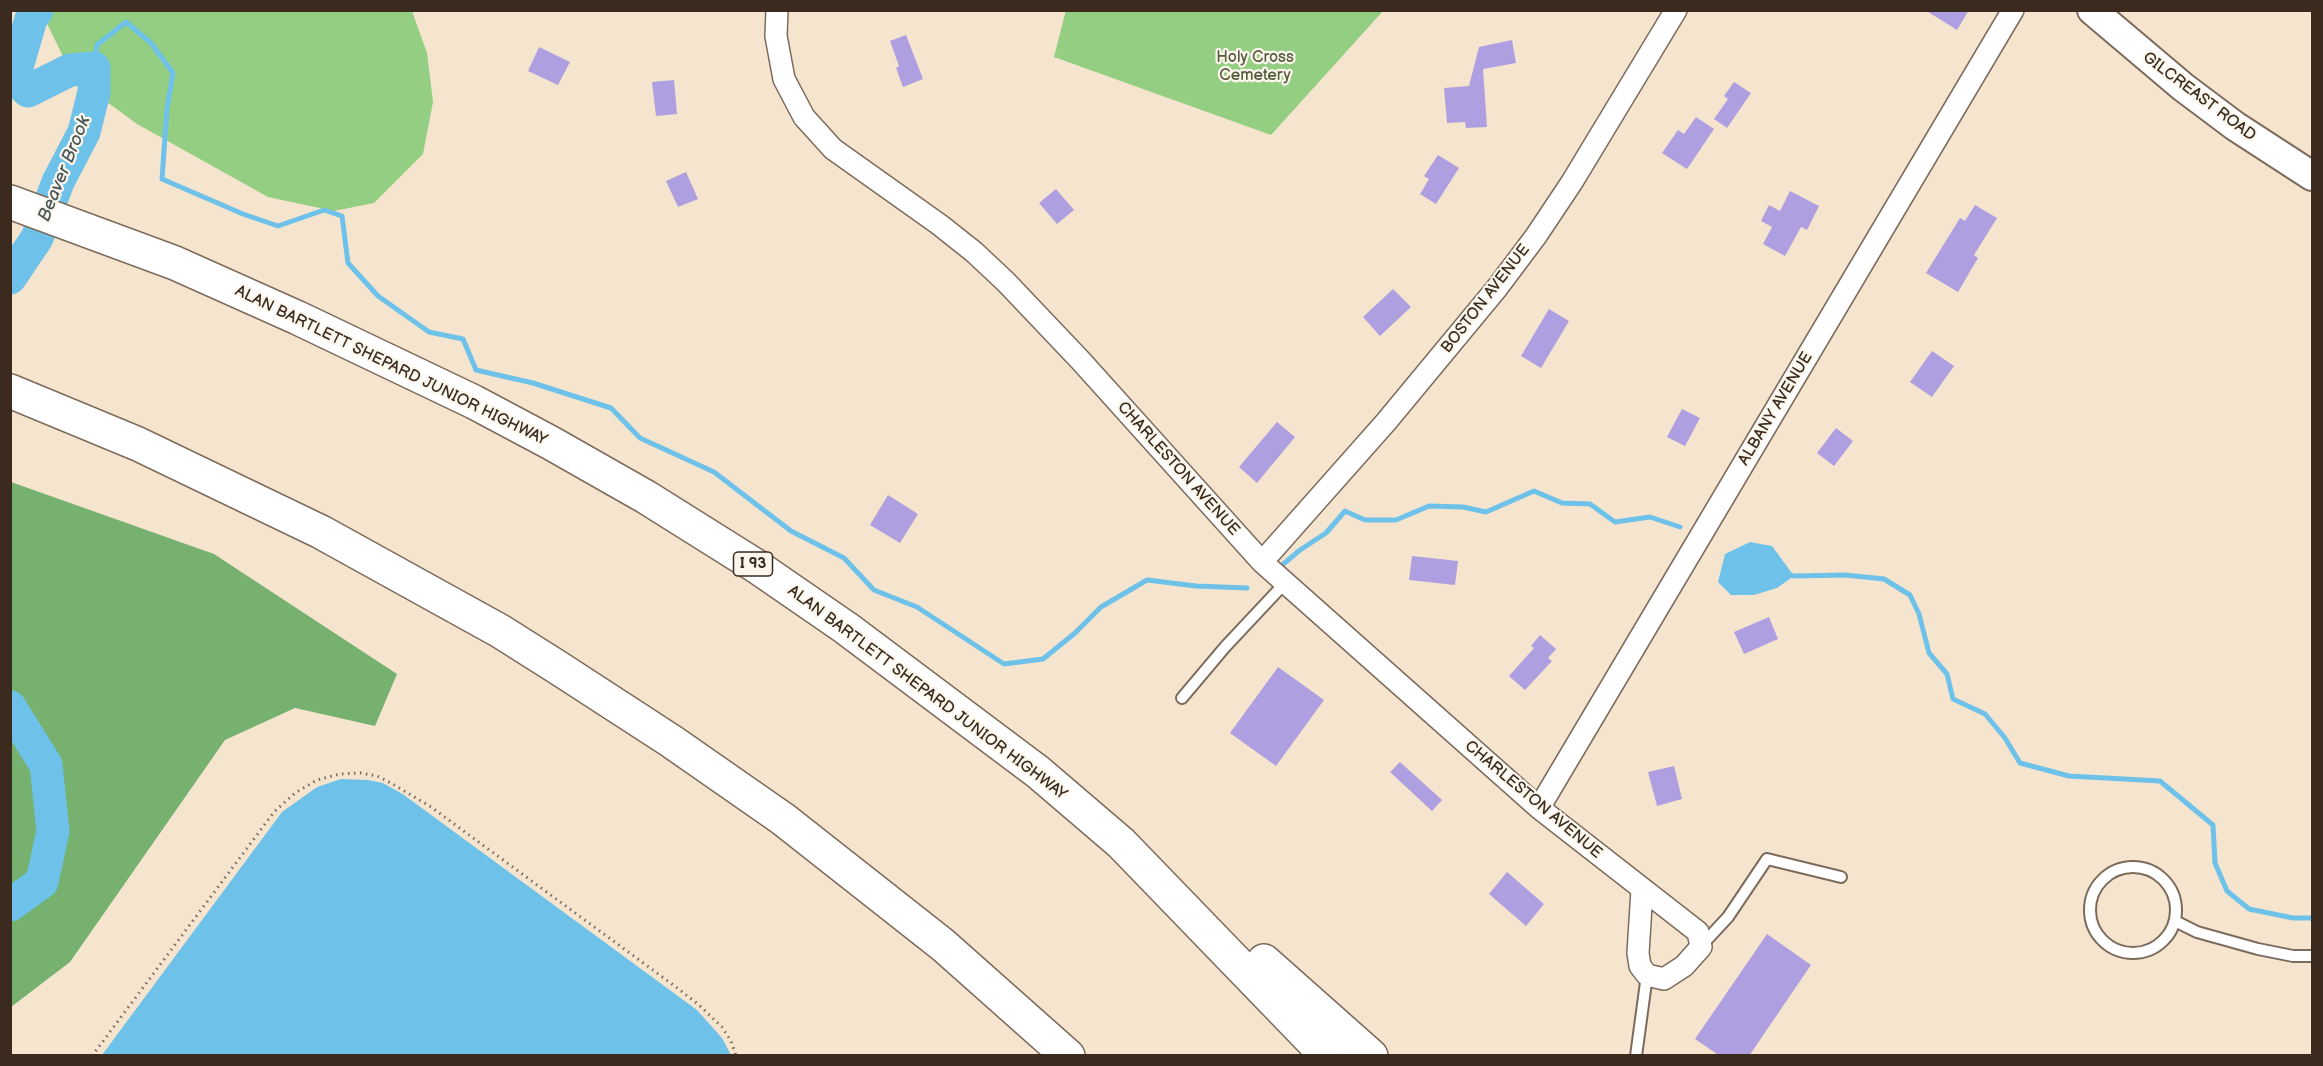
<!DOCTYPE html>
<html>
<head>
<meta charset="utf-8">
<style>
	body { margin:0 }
	#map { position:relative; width:2323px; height:1066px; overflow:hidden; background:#f6e5ce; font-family:"Balsamiq Sans",sans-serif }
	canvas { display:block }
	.frame { position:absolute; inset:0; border:12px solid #3b2a1e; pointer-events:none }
</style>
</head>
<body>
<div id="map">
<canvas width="2323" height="1066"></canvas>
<div class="frame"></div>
</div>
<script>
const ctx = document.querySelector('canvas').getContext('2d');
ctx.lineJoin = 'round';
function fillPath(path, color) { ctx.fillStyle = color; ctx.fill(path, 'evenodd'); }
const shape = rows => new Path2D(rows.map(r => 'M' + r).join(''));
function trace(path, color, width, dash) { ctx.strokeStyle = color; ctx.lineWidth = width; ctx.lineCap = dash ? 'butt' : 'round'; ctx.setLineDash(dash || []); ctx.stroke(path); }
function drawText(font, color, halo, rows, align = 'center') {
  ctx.font = font + ' "Balsamiq Sans",sans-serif'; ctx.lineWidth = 4.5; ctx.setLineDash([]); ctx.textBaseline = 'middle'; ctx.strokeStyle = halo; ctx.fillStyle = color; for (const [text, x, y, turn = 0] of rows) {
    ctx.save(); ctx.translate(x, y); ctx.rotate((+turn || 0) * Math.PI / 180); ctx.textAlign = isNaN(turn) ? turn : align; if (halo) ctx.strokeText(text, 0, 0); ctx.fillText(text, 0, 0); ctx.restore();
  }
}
fillPath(shape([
	[1066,10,1383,10,1383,11,1271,135,1054,57],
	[41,11,412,11,427,53,433,102,423,154,374,203,334,211,268,197,137,124,73,77]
]), '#93ce82');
fillPath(shape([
	[11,482,214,554,397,674,375,726,295,708,225,740,70,962,11,1007]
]), '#76b170');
fillPath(shape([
	[1750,542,1772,546,1794,576,1777,588,1754,595,1731,595,1718,582,1725,554],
	[341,779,368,780,383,783,404,795,697,1010,722,1038,731,1055,102,1055,282,812,317,787]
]), '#6ec2ea');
trace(shape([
	[94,68,97,45,126,22,151,43,173,73,167,108,162,179,243,214,278,226,324,210,342,216,348,263,378,296,429,332,463,339,476,370,533,383,611,408,640,438,714,472,791,531,844,558,874,590,917,607,1004,664,1043,659,1075,633,1101,607,1147,580,1196,586,1247,588],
	[1281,566,1300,550,1326,533,1345,511,1365,520,1396,520,1429,506,1463,507,1486,512,1534,491,1562,503,1590,504,1615,522,1650,517,1680,527],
	[1788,574,1794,576,1845,575,1884,579,1910,595,1919,614,1929,653,1947,674,1953,699,1985,714,2005,738,2020,763,2069,776,2160,781,2213,825,2215,863,2227,891,2249,909,2293,918,2312,918]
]), '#6ec2ea', 5);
trace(shape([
	[10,278,37,238,58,182,84,132,94,92,94,68,70,70,28,91,14,77,31,19,37,10],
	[10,707,46,765,53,831,42,882,10,905]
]), '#6ec2ea', 33);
fillPath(shape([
	[1925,10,1969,10,1957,30],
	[906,35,923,79,903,87,896,68,899,66,890,41],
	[1512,40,1516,63,1483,69,1487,127,1466,128,1465,122,1447,123,1444,88,1469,86,1479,47],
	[539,47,570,62,558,85,528,71],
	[674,80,677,114,656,116,652,82],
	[1734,82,1751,93,1727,128,1714,119,1728,99,1724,96],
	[1696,117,1714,129,1687,169,1662,153,1678,130,1684,134],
	[1438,155,1459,168,1436,204,1420,194,1429,179,1424,176],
	[686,172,698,199,678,207,666,181],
	[1056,189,1074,210,1057,224,1039,203],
	[1790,191,1819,206,1807,230,1801,227,1785,256,1763,244,1772,227,1761,221,1769,205,1780,211],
	[1975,205,1997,218,1974,255,1978,258,1958,292,1926,273,1960,218,1965,221],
	[1393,289,1411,307,1380,336,1363,317],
	[1549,309,1569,321,1541,368,1521,356],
	[1932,351,1954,366,1932,397,1910,382],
	[1682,409,1700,418,1685,446,1667,437],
	[1277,422,1295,437,1257,483,1239,467],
	[1836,428,1853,441,1834,466,1817,453],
	[888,495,918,514,900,543,870,525],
	[1412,556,1458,561,1455,585,1409,580],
	[1769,617,1778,639,1744,654,1734,632],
	[1540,635,1556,649,1548,658,1552,661,1525,690,1509,676,1534,648,1531,646],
	[1278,667,1324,700,1276,766,1230,733],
	[1400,762,1442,800,1432,811,1390,772],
	[1674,766,1682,799,1657,806,1648,772],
	[1507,872,1544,904,1526,926,1489,894],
	[1767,934,1811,965,1749,1056,1720,1056,1695,1039]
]), '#ad9fe0');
const lane = shape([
	[1182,698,1225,647,1285,583],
	'2090 910a43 43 0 1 1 86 0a43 43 0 1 1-86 0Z',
	[2175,921,2197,932,2258,949,2293,956,2312,956],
	[1701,946,1728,917,1767,859,1841,877],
	[1636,1056,1647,975]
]);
const street = shape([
	[777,10,776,36,784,79,804,117,833,149,940,225,974,252,1006,282,1081,361,1262,562,1539,808,1698,932,1701,947,1684,966,1664,979,1647,975,1640,966,1638,953,1642,890],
	[1262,562,1386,422,1497,288,1536,236,1572,182,1676,10],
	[1539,808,2013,10]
]);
const secondary = shape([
	[2092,10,2183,87,2235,126,2312,176]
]);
const highway = shape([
	[10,202,175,263,298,318,474,402,551,443,646,497,756,566,846,628,1038,772,1121,843,1327,1056],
	[10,391,138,444,321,532,500,631,557,667,671,741,783,819,943,945,1068,1056],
	[1264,961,1371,1056]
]);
trace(lane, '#7c6b5c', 14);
trace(street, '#7c6b5c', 24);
trace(secondary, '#7c6b5c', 32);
trace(highway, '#7c6b5c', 36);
trace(shape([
	[92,1056,274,812,295,793,317,780,340,774,361,773,377,776,391,783,431,807,676,987,699,1005,722,1027,731,1041,736,1056]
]), '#7c6b5c', 3, [1.5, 4.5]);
trace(lane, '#fff', 10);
trace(street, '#fff', 21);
trace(secondary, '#fff', 28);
trace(highway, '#fff', 33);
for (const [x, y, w] of [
	[753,564,39]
]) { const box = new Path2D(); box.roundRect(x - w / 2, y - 12, w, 24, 4.5); ctx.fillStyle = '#fbf7ec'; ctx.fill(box); trace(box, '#3b2a1e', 1.5); }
drawText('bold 15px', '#3b2a1e', null, [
	["I 93",753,564]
]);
drawText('16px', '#555b3c', '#fbf7ec', [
	["Holy Cross",1255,58],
	["Cemetery",1255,76]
]);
drawText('16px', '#3b2a1e', '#fbf7ec', [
	["GILCREAST ROAD",2199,97,37],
	["BOSTON AVENUE",1486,299,-52],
	["ALAN BARTLETT SHEPARD JUNIOR HIGHWAY",391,366,26],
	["ALBANY AVENUE",1776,409,-59],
	["CHARLESTON AVENUE",1178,469,48],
	["ALAN BARTLETT SHEPARD JUNIOR HIGHWAY",927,693,37],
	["CHARLESTON AVENUE",1533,800,40]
]);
drawText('italic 18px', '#4a585b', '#fbf7ec', [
	["Beaver Brook",65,169,-68]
]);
</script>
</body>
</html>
